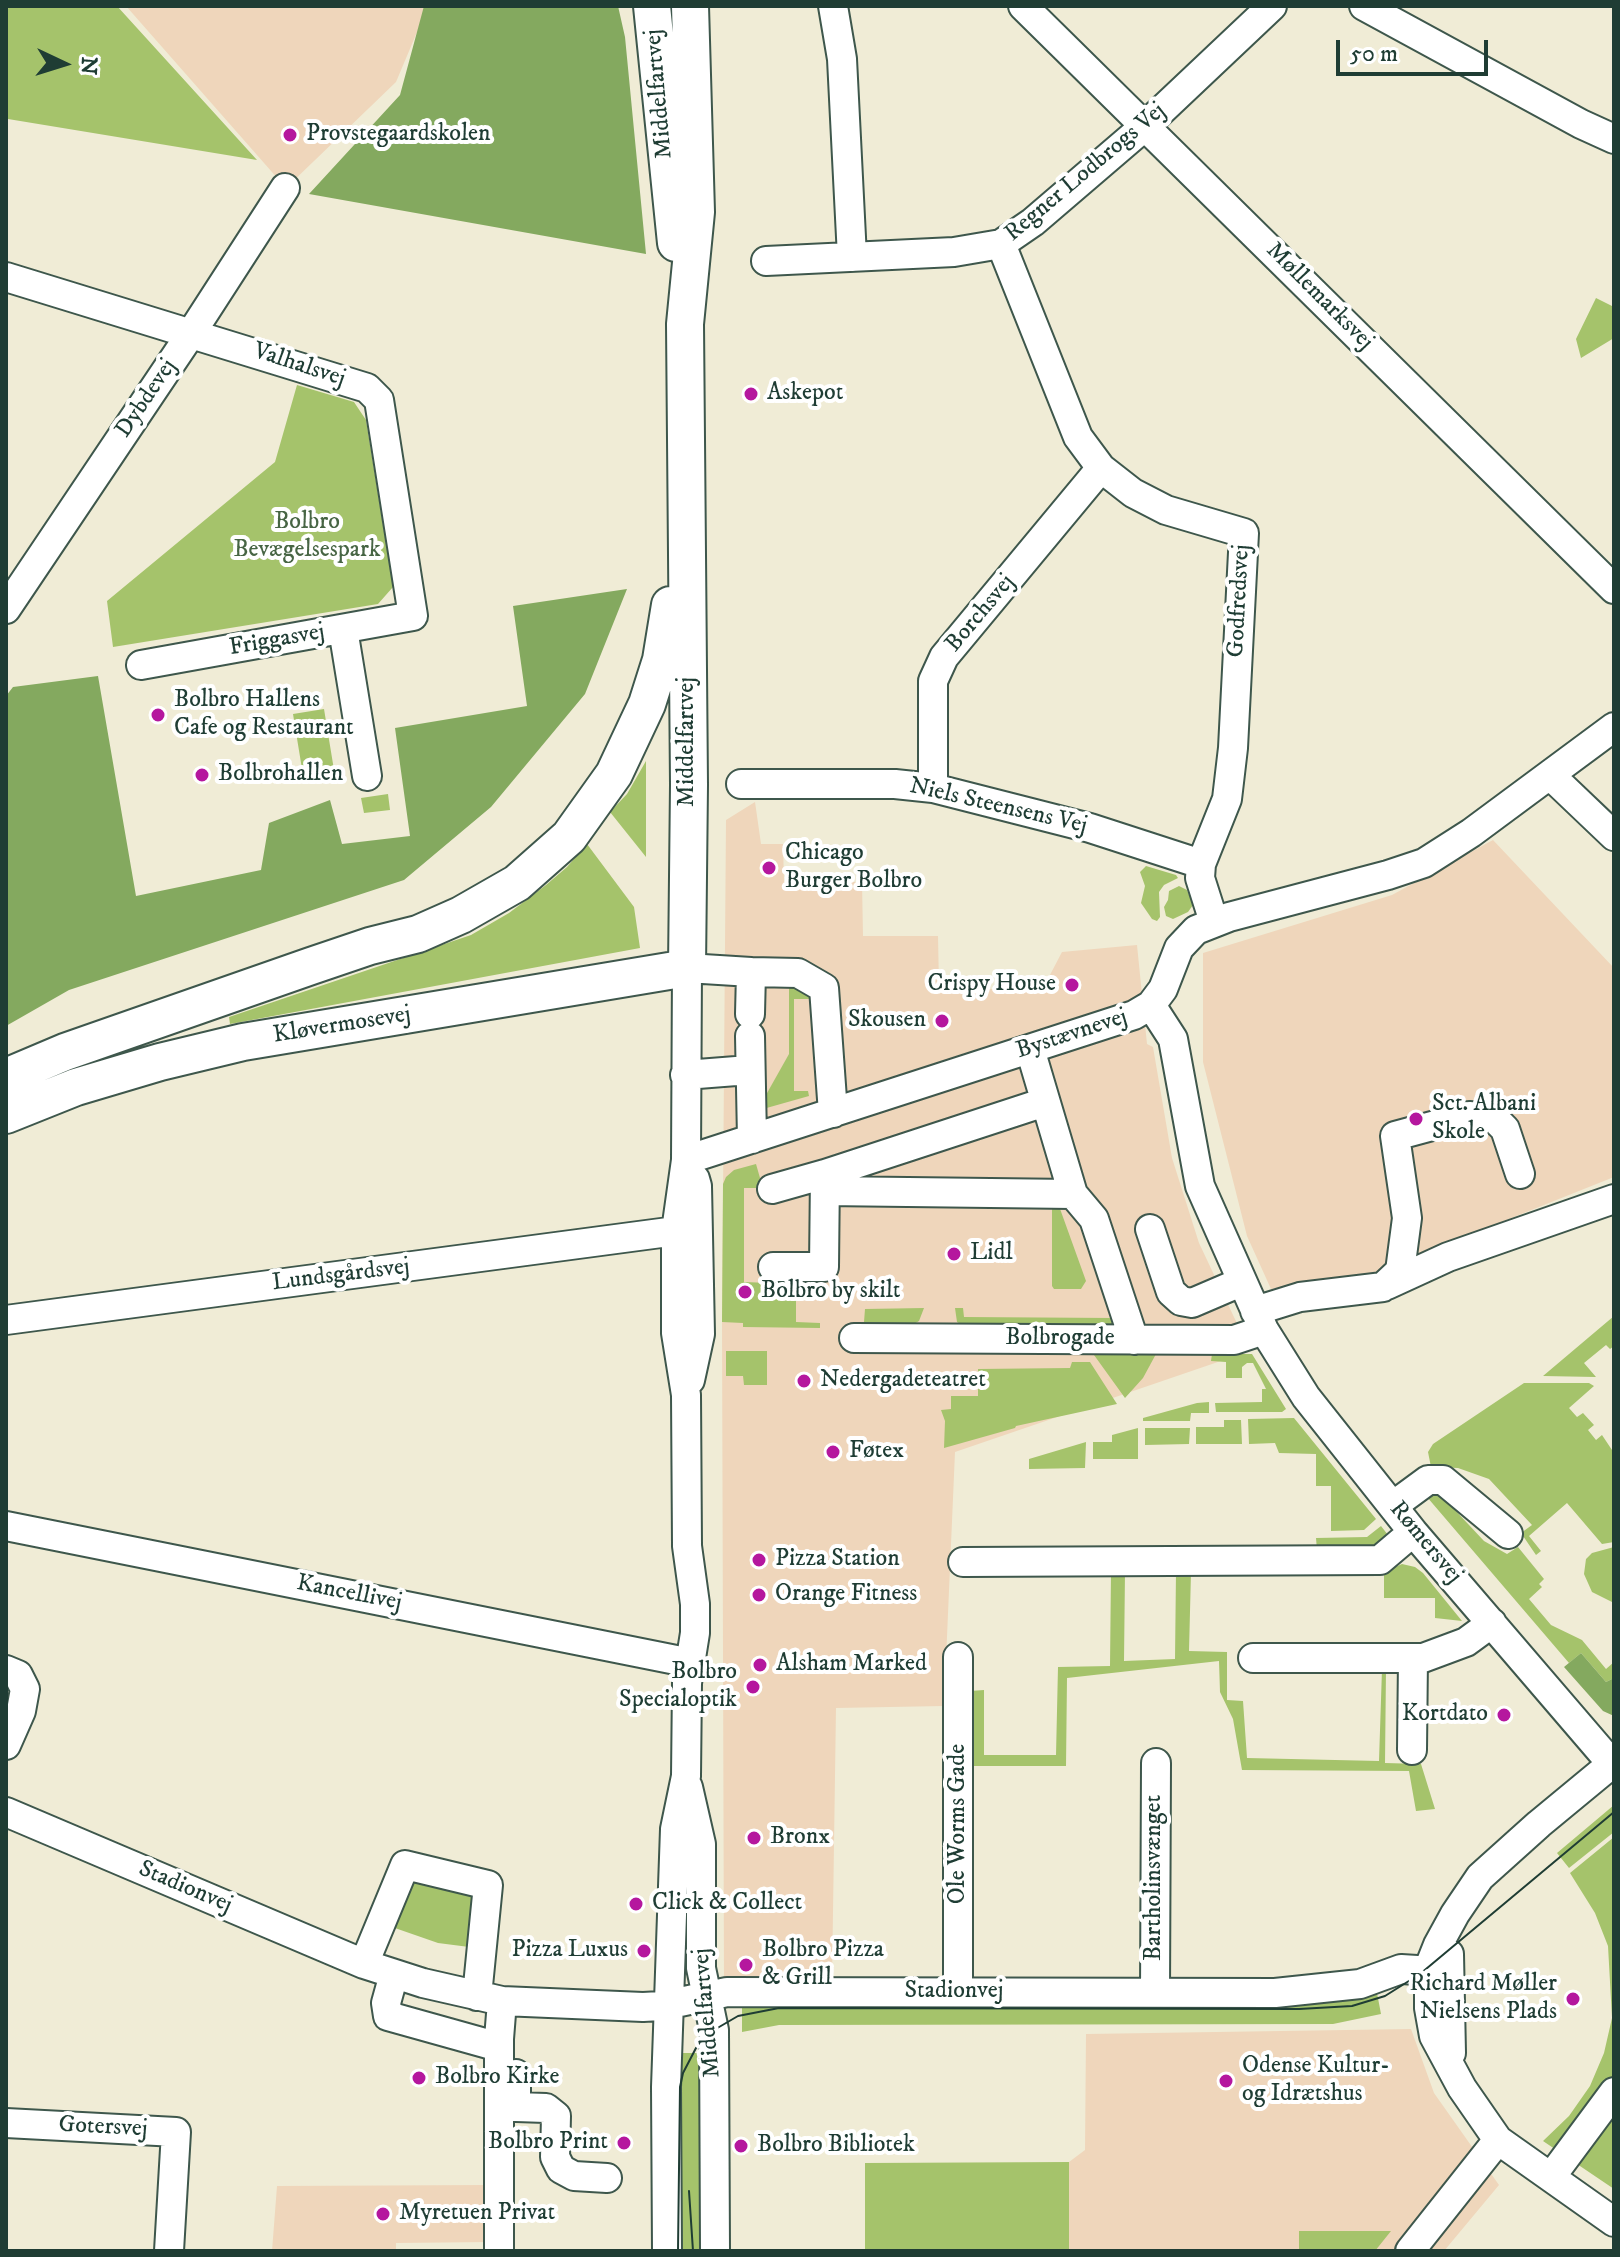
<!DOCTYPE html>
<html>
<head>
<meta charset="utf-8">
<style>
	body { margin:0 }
	#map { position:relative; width:1620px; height:2257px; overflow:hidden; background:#f0ecd6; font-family:"IM FELL DW Pica",serif }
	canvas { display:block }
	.frame { position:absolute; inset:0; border:8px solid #1f3d34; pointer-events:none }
	.north { position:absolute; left:24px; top:24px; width:80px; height:80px; -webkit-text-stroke:6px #fff; paint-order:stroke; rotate:94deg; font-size:22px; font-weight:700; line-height:32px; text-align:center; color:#1f3d34 }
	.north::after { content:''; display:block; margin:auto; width:28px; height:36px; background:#1f3d34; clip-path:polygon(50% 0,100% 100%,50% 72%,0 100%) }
	.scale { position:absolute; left:1336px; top:40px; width:152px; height:36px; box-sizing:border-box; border:4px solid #1f3d34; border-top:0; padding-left:10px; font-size:24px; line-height:28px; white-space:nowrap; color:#1f3d34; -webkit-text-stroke:6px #fff; paint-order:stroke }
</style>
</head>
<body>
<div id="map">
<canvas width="1620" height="2257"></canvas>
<div class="frame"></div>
<div class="north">N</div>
<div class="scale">50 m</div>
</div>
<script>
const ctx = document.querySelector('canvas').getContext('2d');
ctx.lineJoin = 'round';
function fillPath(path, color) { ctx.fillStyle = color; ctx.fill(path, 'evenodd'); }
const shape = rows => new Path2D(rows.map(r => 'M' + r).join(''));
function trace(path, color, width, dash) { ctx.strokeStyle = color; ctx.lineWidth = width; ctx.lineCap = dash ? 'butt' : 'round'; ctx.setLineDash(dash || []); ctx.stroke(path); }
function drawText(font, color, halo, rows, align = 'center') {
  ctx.font = font + ' "IM FELL DW Pica",serif'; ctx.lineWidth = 8; ctx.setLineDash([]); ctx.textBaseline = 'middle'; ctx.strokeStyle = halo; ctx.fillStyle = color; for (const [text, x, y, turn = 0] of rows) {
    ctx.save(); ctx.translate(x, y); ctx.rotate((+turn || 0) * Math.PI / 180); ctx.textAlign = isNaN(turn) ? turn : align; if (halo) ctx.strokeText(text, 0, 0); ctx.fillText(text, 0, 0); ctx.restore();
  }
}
fillPath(shape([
	[126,6,428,6,396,82,286,188],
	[755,802,761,844,783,844,784,882,862,882,863,936,938,936,939,986,1041,992,1062,952,1137,945,1147,1044,1153,1047,1172,1158,1199,1243,1250,1351,955,1452,944,1706,836,1708,832,1980,724,1981,722,1322,726,820],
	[1493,840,1614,968,1614,1177,1371,1274,1271,1289,1247,1236,1203,1062,1203,953,1392,895],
	[1411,2029,1434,2093,1499,2185,1444,2251,1069,2251,1069,2162,1085,2150,1086,2034],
	[490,2185,490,2242,396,2243,396,2251,272,2251,277,2186]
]), '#efd6bb');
fillPath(shape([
	[14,6,117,6,257,160,8,119,6,116,6,9],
	[1596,298,1614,307,1614,338,1581,358,1576,339],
	[297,385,354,402,366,420,393,587,378,604,113,647,107,601,275,462],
	[324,709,334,770,303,775,293,714],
	[646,761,646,857,610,812,627,794],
	[388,794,390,810,364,813,361,798],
	[587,844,634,907,640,948,230,1024,229,1017,471,935,509,913,546,885,567,867],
	[1146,866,1176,875,1178,878,1164,885,1159,892,1160,917,1157,921,1152,919,1141,903,1145,886,1140,872],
	[1179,886,1187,890,1193,905,1188,912,1173,919,1166,916,1164,907,1168,900,1169,891],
	[789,987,808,987,809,999,794,999,794,1091,808,1091,809,1096,763,1109,762,1102,789,1054],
	[756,1164,760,1178,759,1188,744,1188,744,1282,796,1284,796,1322,820,1323,820,1328,743,1327,743,1323,722,1322,723,1184,726,1177,734,1170],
	[1052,1206,1059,1206,1086,1281,1081,1289,1054,1289,1052,1286],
	[924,1308,919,1321,907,1328,854,1327,853,1322,864,1322,865,1309],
	[955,1308,963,1308,964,1317,1114,1318,1114,1324,1101,1328,966,1327,957,1322],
	[1614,1316,1614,1346,1610,1349,1606,1345,1584,1363,1596,1377,1543,1376],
	[726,1351,767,1351,767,1385,744,1385,743,1376,726,1376],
	[1156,1354,1143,1378,1125,1398,1094,1355],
	[1212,1354,1252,1354,1286,1409,1282,1412,1216,1412,1215,1403,1262,1402,1262,1389,1266,1389,1253,1363,1247,1363,1242,1367,1242,1378,1226,1378,1226,1362,1211,1361],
	[1072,1362,1090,1362,1117,1404,1016,1426,1015,1428,944,1448,945,1421,941,1410,951,1409,951,1396,978,1396,978,1369,1070,1368],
	[1524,1383,1589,1383,1594,1386,1569,1408,1577,1417,1583,1413,1594,1425,1588,1430,1596,1440,1602,1435,1614,1453,1614,1542,1602,1544,1567,1503,1529,1536,1541,1551,1536,1555,1521,1533,1532,1525,1489,1479,1458,1468,1431,1467,1428,1452,1433,1444],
	[1209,1402,1209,1413,1191,1413,1190,1421,1143,1421,1143,1418,1197,1403],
	[1294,1418,1376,1519,1364,1530,1331,1531,1331,1486,1316,1486,1316,1454,1279,1453,1275,1443,1249,1444,1248,1419],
	[1224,1420,1241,1420,1242,1444,1196,1444,1196,1427,1224,1427],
	[1138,1428,1138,1459,1093,1459,1093,1442,1112,1442,1112,1435],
	[1145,1428,1190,1428,1189,1444,1145,1445],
	[1086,1442,1085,1468,1029,1469,1029,1459],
	[1439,1493,1484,1541,1507,1554,1518,1547,1544,1579,1539,1584,1542,1587,1529,1599,1551,1625,1582,1640,1606,1669,1614,1662,1614,1678,1606,1682,1581,1653,1569,1663,1427,1497],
	[1381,1526,1388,1535,1374,1550,1317,1550,1316,1538,1367,1537],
	[1614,1547,1614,1603,1592,1592,1584,1574,1586,1559,1592,1553],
	[1402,1564,1415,1567,1423,1573,1462,1621,1435,1618,1435,1598,1384,1598,1384,1572],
	[1111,1572,1125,1572,1124,1661,1175,1659,1176,1572,1191,1572,1189,1651,1227,1652,1227,1700,1243,1701,1247,1758,1379,1761,1382,1669,1386,1669,1385,1763,1421,1764,1435,1809,1416,1811,1409,1771,1242,1770,1233,1719,1220,1692,1219,1661,1067,1678,1066,1766,970,1766,970,1691,984,1690,984,1755,1056,1755,1058,1667,1110,1666],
	[1614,1805,1614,1832,1569,1868,1557,1853],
	[1614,1837,1614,2189,1543,2141,1569,2116,1590,2086,1604,2053,1612,2018,1608,1946,1595,1913,1570,1873],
	[412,1879,475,1891,477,1948,438,1943,392,1927],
	[1377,1993,1381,2014,1333,2024,779,2025,742,2032,742,2006,752,2003],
	[680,2053,700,2053,699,2174,706,2251,671,2251],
	[1069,2162,1069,2251,865,2251,865,2163],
	[1299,2231,1391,2231,1375,2251,1299,2251]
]), '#a5c36b');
fillPath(shape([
	[424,6,618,6,625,37,646,254,309,194,400,95],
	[627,589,585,694,491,807,404,880,69,990,6,1026,6,696,13,687,98,676,136,896,261,870,269,823,330,800,342,844,410,836,395,728,527,706,513,606],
	[1581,1653,1606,1682,1614,1678,1614,1716,1603,1711,1564,1667]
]), '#84a95f');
const minor = shape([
	[833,6,842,59,852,257],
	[1023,6,1614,589],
	[1364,6,1581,124,1614,139],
	[1001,244,1078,437,1101,468,1133,493,1166,510,1244,533,1233,748,1227,799,1201,864,1200,878,1214,922],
	[766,261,954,252,1001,244,1033,222,1145,126,1272,6],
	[6,277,367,388,379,400,413,616,141,665],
	[6,609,192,332,285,188],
	[343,629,367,776],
	[1550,775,1614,836],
	[741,784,895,784,933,788,1090,828,1201,864],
	[933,788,933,681,944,657,1101,468],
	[751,972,798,973,824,988,833,1113],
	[1151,1005,1173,1039,1200,1186,1264,1330,1306,1397,1413,1532,1612,1764],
	[750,1036,752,1139],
	[1030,1049,1073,1194,1094,1219,1134,1340],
	[685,1075,749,1070],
	[686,1160,1134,1015,1151,1005,1163,989,1179,948,1196,930,1229,917,1388,875,1424,863,1471,833,1614,727],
	[772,1189,825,1174],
	[825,1191,1073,1194],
	[1150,1229,1171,1292,1181,1301,1192,1303,1241,1282],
	[773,1267,824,1267,825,1174,1045,1102],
	[1387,1285,1448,1257,1614,1199],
	[1255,1311,1300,1297,1383,1287,1400,1271,1407,1218,1395,1136,1469,1116,1494,1118,1505,1129,1520,1174],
	[6,1320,676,1231],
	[854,1338,1234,1340,1264,1330],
	[690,1380,700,1334,697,1186,695,1179],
	[1394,1505,1428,1480,1443,1480,1508,1534],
	[6,1526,691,1663],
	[963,1562,1380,1560,1413,1532],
	[958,1657,958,1992],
	[1253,1658,1423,1658,1466,1642,1492,1623],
	[6,1670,18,1675,25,1689,21,1711,6,1745],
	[1412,1750,1413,1658],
	[1614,1762,1539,1824,1480,1877,1455,1914,1438,1945,1430,1965,1429,1981,1429,2008,1434,2036,1462,2088,1498,2140,1614,2222],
	[688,1787,701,1844,701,1968,714,2030,715,2251],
	[6,1812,364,1964,423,1983,502,2001,643,2007,661,2006,727,1992,1275,1993,1360,1984,1401,1969,1449,1972],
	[1449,1954,1451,2053],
	[364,1964,405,1865,488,1885,477,1996],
	[394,1974,386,2003,388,2016,499,2047],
	[1155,1993,1156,1763],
	[516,2074,516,2107,546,2108,556,2116,555,2157,561,2169,574,2176,607,2178],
	[6,2123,176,2132,169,2251],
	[1551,2177,1614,2092],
	[499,2251,499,2039,502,2001],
	[667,2251,666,2087,675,1829,686,1776,687,1683,695,1633,695,1604,687,1546,686,1395,676,1333,676,1231,686,1160,687,968,751,972,750,1014],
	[1410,2251,1498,2140]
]);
const major = shape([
	[652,6,676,243],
	[6,1077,65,1052,311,966,370,946,418,934,461,915,517,883,569,837,614,774,647,704,661,660,670,605],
	[6,1115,76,1087,160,1062,243,1042,687,968,689,785,685,324,696,212,690,6]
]);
trace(minor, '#3e574c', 32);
trace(major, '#3e574c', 40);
trace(minor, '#fff', 28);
trace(major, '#fff', 36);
trace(shape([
	[689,2191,693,2251],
	[678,2251,680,2087,683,2073,696,2048,714,2030,738,2016,779,2008,1299,2009,1352,2006,1385,1996,1420,1974,1614,1812]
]), '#1f3d34', 2);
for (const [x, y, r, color] of [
	[290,135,8,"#b5179e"],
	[751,394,8,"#b5179e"],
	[158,715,8,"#b5179e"],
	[202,775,8,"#b5179e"],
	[769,868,8,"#b5179e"],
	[1072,985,8,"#b5179e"],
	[942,1021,8,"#b5179e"],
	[1416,1119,8,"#b5179e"],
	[954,1254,8,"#b5179e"],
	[745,1292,8,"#b5179e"],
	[804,1381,8,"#b5179e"],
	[833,1452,8,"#b5179e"],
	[759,1560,8,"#b5179e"],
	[759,1595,8,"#b5179e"],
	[760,1665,8,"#b5179e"],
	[753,1687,8,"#b5179e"],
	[1504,1715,8,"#b5179e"],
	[754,1838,8,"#b5179e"],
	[636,1904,8,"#b5179e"],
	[644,1951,8,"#b5179e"],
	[746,1965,8,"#b5179e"],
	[1573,1999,8,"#b5179e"],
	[419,2078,8,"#b5179e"],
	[1226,2081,8,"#b5179e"],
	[624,2143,8,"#b5179e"],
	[741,2146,8,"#b5179e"],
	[383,2214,8,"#b5179e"]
]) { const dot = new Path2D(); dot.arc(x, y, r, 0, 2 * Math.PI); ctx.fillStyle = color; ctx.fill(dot); trace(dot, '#fff', 3); }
drawText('24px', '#1f3d34', '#fff', [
	["Middelfartvej",660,94,-95],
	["Regner Lodbrogs Vej",1086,173,-40],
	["Møllemarksvej",1319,297,45],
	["Valhalsvej",299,366,18],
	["Dybdevej",147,399,-56],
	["Godfredsvej",1240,601,-87],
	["Borchsvej",981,614,-50],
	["Friggasvej",277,641,-10],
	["Middelfartvej",688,742,-90],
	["Niels Steensens Vej",998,807,13],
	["Kløvermosevej",342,1026,-9],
	["Bystævnevej",1072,1035,-18],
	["Lundsgårdsvej",341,1276,-7],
	["Bolbrogade",1060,1339],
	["Rømersvej",1425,1543,50],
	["Kancellivej",349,1594,11],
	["Ole Worms Gade",959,1824,-90],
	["Bartholinsvænget",1155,1878,-90],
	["Stadionvej",185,1888,23],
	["Stadionvej",954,1992],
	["Middelfartvej",708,2013,-95],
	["Gotersvej",103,2128,3]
]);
drawText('24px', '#1f3d34', '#fff', [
	["Provstegaardskolen",306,135],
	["Askepot",767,394],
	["Bolbro Hallens",174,701],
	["Cafe og Restaurant",174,729],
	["Bolbrohallen",218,775],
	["Chicago",785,854],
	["Burger Bolbro",785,882],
	["Crispy House",1056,985,"right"],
	["Skousen",926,1021,"right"],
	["Sct. Albani",1432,1105],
	["Skole",1432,1133],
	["Lidl",970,1254],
	["Bolbro by skilt",761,1292],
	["Nedergadeteatret",820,1381],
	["Føtex",849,1452],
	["Pizza Station",775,1560],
	["Orange Fitness",775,1595],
	["Alsham Marked",776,1665],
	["Bolbro",737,1673,"right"],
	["Specialoptik",737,1701,"right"],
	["Kortdato",1488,1715,"right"],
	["Bronx",770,1838],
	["Click & Collect",652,1904],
	["Pizza Luxus",628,1951,"right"],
	["Bolbro Pizza",762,1951],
	["& Grill",762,1979],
	["Richard Møller",1557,1985,"right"],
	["Nielsens Plads",1557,2013,"right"],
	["Odense Kultur-",1242,2067],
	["og Idrætshus",1242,2095],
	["Bolbro Kirke",435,2078],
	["Bolbro Print",608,2143,"right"],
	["Bolbro Bibliotek",757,2146],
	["Myretuen Privat",399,2214]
], 'left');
drawText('24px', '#476544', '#fff', [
	["Bolbro",307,523],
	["Bevægelsespark",307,551]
]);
</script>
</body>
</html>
